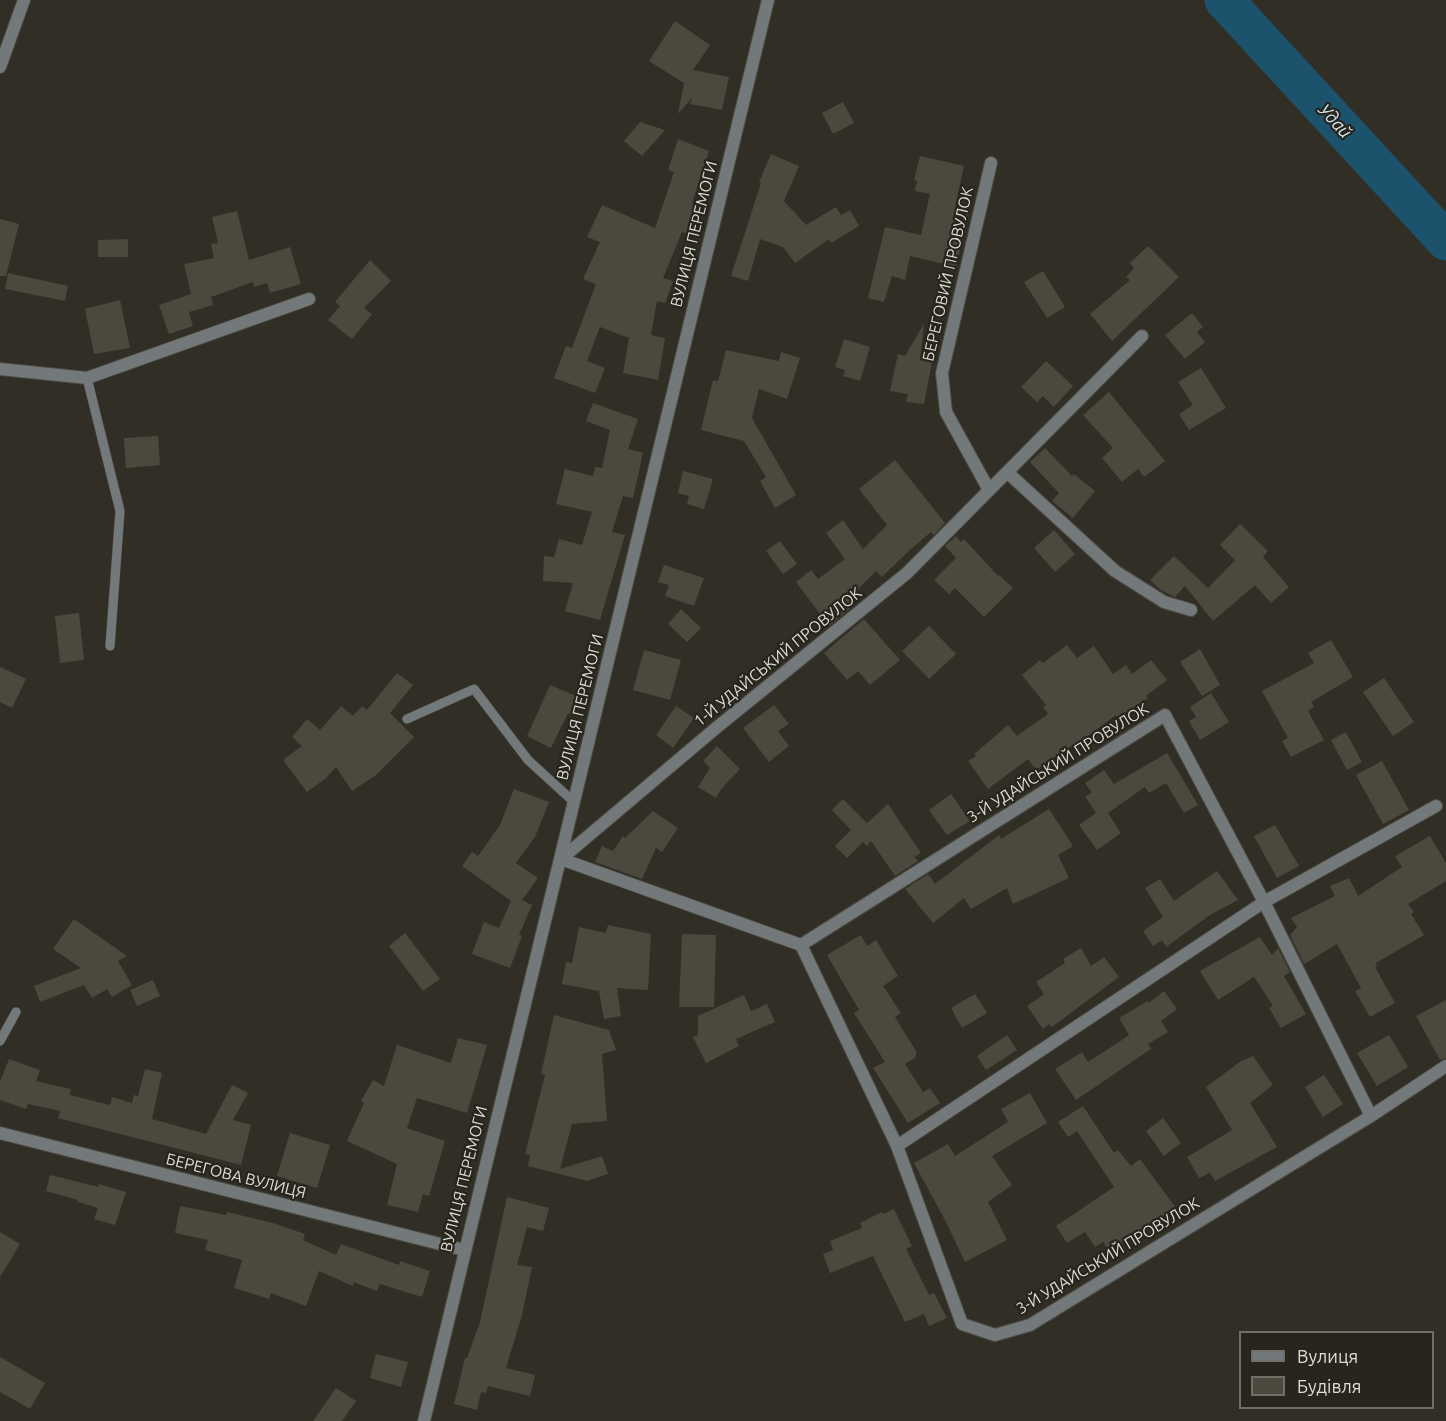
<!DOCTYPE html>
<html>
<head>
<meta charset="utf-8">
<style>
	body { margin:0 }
	#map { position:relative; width:1446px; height:1421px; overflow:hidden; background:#312f25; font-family:Ubuntu,sans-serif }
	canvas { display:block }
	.legend { position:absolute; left:1239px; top:1331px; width:195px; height:78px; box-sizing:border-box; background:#27251c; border:2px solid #706e66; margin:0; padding:8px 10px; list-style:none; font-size:18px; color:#dedcd6 }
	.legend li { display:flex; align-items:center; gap:12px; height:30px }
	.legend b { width:30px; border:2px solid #706e66 }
</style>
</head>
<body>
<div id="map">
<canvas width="1446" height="1421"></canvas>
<ul class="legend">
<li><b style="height:8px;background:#73797b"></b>Вулиця</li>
<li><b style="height:16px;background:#4b483e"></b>Будівля</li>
</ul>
</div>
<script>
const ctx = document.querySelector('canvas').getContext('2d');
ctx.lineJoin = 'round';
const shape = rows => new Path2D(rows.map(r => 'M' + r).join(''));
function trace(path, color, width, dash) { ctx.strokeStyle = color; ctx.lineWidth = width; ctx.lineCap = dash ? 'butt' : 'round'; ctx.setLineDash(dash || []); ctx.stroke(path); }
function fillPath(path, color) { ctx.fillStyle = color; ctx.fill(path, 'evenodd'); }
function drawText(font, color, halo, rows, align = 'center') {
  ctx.font = font + ' Ubuntu,sans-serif'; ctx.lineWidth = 4.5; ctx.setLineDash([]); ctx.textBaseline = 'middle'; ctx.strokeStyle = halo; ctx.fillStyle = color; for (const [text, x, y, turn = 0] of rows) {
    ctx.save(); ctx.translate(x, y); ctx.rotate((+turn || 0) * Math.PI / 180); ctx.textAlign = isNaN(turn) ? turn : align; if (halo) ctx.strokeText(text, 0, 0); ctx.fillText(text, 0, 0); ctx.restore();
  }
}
trace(shape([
	[1224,0,1446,241]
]), '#1d526c', 39);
fillPath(shape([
	[675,21,710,45,693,70,729,77,722,110,690,104,692,98,678,114,684,83,649,61],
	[843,102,854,123,833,134,822,113],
	[640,122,665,130,642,156,624,141],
	[678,139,709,151,692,203,701,206,691,235,682,232,663,278,673,281,665,303,657,301,651,335,665,338,658,380,623,373,629,338,600,327,587,361,605,368,595,393,554,378,566,346,572,348,596,284,583,279,600,242,587,237,602,205,655,228,674,172,668,170],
	[771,154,799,166,784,201,806,225,836,207,841,215,850,210,859,226,831,243,829,239,795,263,783,247,760,239,748,281,731,276,761,183,759,182],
	[920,156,964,166,955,207,969,210,956,267,910,256,905,280,892,276,884,302,868,298,885,227,921,235,930,194,915,191,917,181,914,180],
	[237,211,249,260,290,247,301,284,270,293,267,283,254,287,253,282,211,297,213,305,189,312,193,326,169,334,159,305,191,294,184,264,214,258,211,244,218,243,212,217],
	[0,219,19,224,6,276,0,276],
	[128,239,128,257,98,257,98,240],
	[1148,246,1179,277,1112,341,1090,314,1130,280,1126,277,1134,268,1130,263],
	[370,260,391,281,364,308,372,314,352,339,328,320,340,306,335,302],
	[1043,271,1065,307,1047,318,1024,282],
	[8,273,68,286,65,301,5,289],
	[120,300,130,348,94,354,85,309],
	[1192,313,1203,327,1197,332,1205,342,1185,359,1165,335],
	[924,324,920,360,932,362,924,404,906,402,908,394,890,391,898,354,905,356],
	[844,339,870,347,860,381,843,376,845,370,835,367],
	[726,350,779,361,781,352,800,358,787,399,759,389,752,418,796,495,775,508,760,481,766,477,744,441,701,430,713,380,718,381],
	[1046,361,1073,386,1054,407,1043,396,1037,402,1021,387],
	[1201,368,1226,408,1189,430,1179,414,1193,405,1178,382],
	[1109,392,1165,461,1144,477,1138,469,1122,482,1102,458,1113,448,1083,415],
	[593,403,638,419,628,449,643,453,633,498,623,496,612,532,625,535,600,620,565,611,573,583,543,581,544,556,554,557,559,539,582,545,592,512,556,504,565,469,593,476,595,467,602,468,610,430,586,421],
	[158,436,160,465,126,468,124,438],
	[1045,448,1072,476,1074,474,1095,491,1073,518,1052,501,1059,493,1030,462],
	[895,460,945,523,934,535,931,532,910,550,882,577,876,571,853,594,856,598,850,602,853,606,829,626,796,582,811,570,818,579,845,559,826,533,843,520,863,549,887,525,859,489],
	[683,471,713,479,704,509,687,504,689,496,678,493],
	[1240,524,1268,551,1263,557,1289,587,1271,603,1255,585,1213,621,1185,586,1175,597,1161,590,1150,580,1174,556,1208,588,1235,560,1220,545],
	[1054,530,1075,554,1055,572,1034,548],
	[956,536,961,542,964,539,998,576,999,575,1013,588,984,617,955,588,949,594,934,580,956,558,945,546],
	[780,541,797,564,783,574,766,551],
	[664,565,704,578,694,606,665,596,669,585,658,582],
	[681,609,701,628,687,642,668,624],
	[79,613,84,660,60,663,55,616],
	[864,619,900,660,870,685,858,671,847,680,824,653],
	[929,626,956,654,929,679,902,651],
	[1331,640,1353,677,1311,702,1314,707,1308,711,1324,740,1291,757,1282,741,1288,738,1262,691,1314,663,1308,653],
	[1067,645,1077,658,1094,646,1113,674,1126,665,1132,674,1151,660,1167,680,1146,696,1148,698,1118,718,1116,715,1073,747,1071,746,1036,770,1028,759,988,789,968,761,976,756,974,754,1008,725,1017,736,1048,714,1043,707,1046,705,1022,675,1040,660,1043,663],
	[1200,649,1220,685,1202,696,1180,662],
	[644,650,681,660,670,700,633,690],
	[0,667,26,679,12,708,0,702],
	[397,673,413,685,390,713,414,737,376,775,352,791,336,767,325,779,307,792,283,760,302,746,292,737,307,719,320,730,341,706,353,716,362,706,367,710],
	[1384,678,1414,722,1393,736,1363,692],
	[550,685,581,698,574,715,568,713,551,748,527,736],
	[1211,693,1229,722,1200,740,1189,721,1196,717,1190,707],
	[774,705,789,724,778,731,789,746,769,762,743,728],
	[676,706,694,718,673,748,656,735],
	[1346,732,1362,762,1347,770,1331,740],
	[717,746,740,769,722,788,716,798,698,787,710,768,703,761],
	[1167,753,1198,805,1184,813,1166,783,1149,793,1145,787,1108,813,1121,833,1097,850,1079,825,1096,813,1085,796,1092,793,1085,783,1104,770,1114,784],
	[1382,761,1409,810,1383,824,1356,775],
	[514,789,549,802,535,837,516,863,538,878,522,900,532,905,519,935,522,936,510,968,472,954,484,922,499,928,511,901,462,866,472,852,478,856,500,825],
	[951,794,970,821,947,835,929,810],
	[843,799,867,823,888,804,921,853,914,857,918,861,895,876,871,841,867,846,863,842,847,858,835,846,851,830,832,810],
	[1049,809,1073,846,1058,855,1069,878,1013,904,1007,888,971,909,964,898,933,923,905,889,928,874,935,884,999,835,1001,839],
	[653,811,678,828,662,852,656,848,642,879,595,862,602,846,613,851,623,836,625,838],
	[1275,825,1299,866,1277,878,1254,836],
	[1430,836,1446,863,1446,881,1408,904,1414,912,1411,914,1424,935,1376,963,1377,966,1375,967,1395,1003,1370,1017,1355,991,1361,988,1337,944,1304,964,1290,935,1297,927,1291,918,1335,896,1330,886,1349,878,1358,896,1402,867,1395,856],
	[1217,871,1238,900,1210,915,1166,947,1162,940,1153,946,1143,931,1163,917,1145,888,1160,879,1174,901],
	[74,919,127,956,118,961,132,985,112,997,107,989,92,998,84,985,40,1002,34,986,81,968,53,949],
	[608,925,651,934,648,990,617,988,621,1016,604,1019,599,991,562,984,566,962,572,963,579,927,606,933],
	[405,933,440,979,423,991,389,946],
	[682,934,716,935,714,1007,679,1007],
	[861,935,867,946,876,940,898,976,883,986,901,1013,895,1017,916,1051,916,1057,905,1064,923,1092,930,1088,940,1103,908,1123,873,1068,885,1062,854,1013,859,1010,827,955],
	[1260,937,1272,955,1278,948,1290,972,1284,976,1306,1014,1281,1028,1269,1008,1273,1006,1254,977,1218,1000,1200,971],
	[1081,948,1091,966,1104,957,1119,977,1052,1027,1049,1024,1043,1029,1027,1006,1044,994,1036,982,1065,963,1063,959],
	[153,980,160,996,137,1006,130,990],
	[1164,991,1177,1009,1161,1021,1168,1032,1148,1044,1151,1049,1076,1100,1055,1069,1082,1052,1088,1062,1122,1040,1129,1035,1119,1018,1148,1001,1149,1003],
	[975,994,987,1013,962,1028,951,1008],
	[744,995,751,1011,767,1004,775,1022,736,1039,739,1046,706,1063,693,1037,698,1035,698,1016],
	[1446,1000,1446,1058,1440,1060,1416,1016],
	[554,1015,609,1030,616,1050,602,1054,607,1121,572,1124,560,1169,602,1156,608,1174,587,1181,528,1166,530,1155,525,1154,545,1075,541,1074],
	[1007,1035,1017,1050,986,1070,977,1056],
	[1389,1035,1408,1067,1377,1086,1357,1053],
	[458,1038,487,1045,467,1113,417,1098,407,1128,445,1141,429,1196,423,1194,418,1212,387,1205,397,1164,347,1141,364,1103,361,1101,373,1080,384,1086,397,1045,451,1063],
	[1253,1056,1273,1085,1250,1103,1277,1147,1215,1181,1210,1173,1199,1178,1187,1157,1232,1130,1206,1087,1241,1061],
	[9,1059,40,1070,36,1081,71,1089,70,1095,110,1105,112,1097,132,1103,134,1095,138,1096,145,1069,162,1073,152,1119,206,1134,232,1085,248,1093,233,1120,251,1125,241,1165,58,1118,60,1111,28,1104,26,1109,0,1100,0,1082],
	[1324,1075,1343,1104,1323,1117,1305,1087],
	[1030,1093,1047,1123,992,1156,1012,1185,988,1202,1007,1240,965,1262,946,1222,914,1163,948,1144,955,1156,1008,1122,1001,1109],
	[1083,1106,1114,1153,1118,1150,1131,1166,1140,1159,1176,1208,1148,1229,1147,1227,1109,1251,1103,1242,1095,1247,1085,1232,1067,1243,1056,1226,1114,1187,1077,1131,1068,1137,1058,1122],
	[1163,1118,1181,1143,1164,1156,1146,1131],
	[290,1133,330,1145,317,1188,277,1176],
	[50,1175,98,1187,99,1184,126,1192,115,1225,94,1219,98,1208,78,1202,78,1200,46,1191],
	[507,1197,549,1208,543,1231,527,1227,517,1265,532,1267,522,1315,506,1368,535,1375,530,1396,488,1386,486,1393,481,1392,477,1410,454,1404,465,1358,467,1358,480,1322],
	[180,1206,226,1215,227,1212,273,1223,305,1234,303,1240,336,1255,341,1244,399,1265,400,1261,430,1271,422,1297,380,1284,377,1291,354,1282,353,1286,319,1271,306,1306,271,1293,269,1299,234,1288,242,1260,205,1250,208,1240,175,1233],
	[894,1209,912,1246,906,1249,929,1295,934,1293,947,1318,929,1326,924,1314,905,1322,873,1256,830,1273,823,1254,833,1250,830,1241,862,1228,860,1223,882,1212,883,1214],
	[0,1232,20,1244,0,1277],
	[376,1354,408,1362,401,1387,370,1378],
	[0,1357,45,1383,30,1409,0,1392],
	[336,1388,356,1401,342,1421,313,1421]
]), '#4b483e');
const lane = shape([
	[87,378,120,511,110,646],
	[407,719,474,689,528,760,574,802],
	[0,1041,16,1012]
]);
const street = shape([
	[0,67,24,0],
	[0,369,87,378,309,299],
	[1007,472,1115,571,1164,602,1191,610],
	[989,490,946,412,942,373,991,163],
	[561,859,801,945,1165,715,1264,902,1371,1116],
	[561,859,716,728,907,573,1142,336],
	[801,945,897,1146,962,1324,995,1335,1030,1325,1371,1116,1446,1066],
	[0,1133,464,1250],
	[897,1146,1264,902,1436,806],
	[424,1421,768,0]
]);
trace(lane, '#4d4b41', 10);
trace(street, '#4d4b41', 14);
trace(lane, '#73797b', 9);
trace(street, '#73797b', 12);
drawText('16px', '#dedcd6', '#27251c', [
	["ВУЛИЦЯ ПЕРЕМОГИ",694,234,-76],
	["БЕРЕГОВИЙ ПРОВУЛОК",948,274,-77],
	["1-Й УДАЙСЬКИЙ ПРОВУЛОК",778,657,-39],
	["ВУЛИЦЯ ПЕРЕМОГИ",580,707,-76],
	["3-Й УДАЙСЬКИЙ ПРОВУЛОК",1058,763,-32],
	["БЕРЕГОВА ВУЛИЦЯ",236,1176,14],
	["ВУЛИЦЯ ПЕРЕМОГИ",464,1179,-76],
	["3-Й УДАЙСЬКИЙ ПРОВУЛОК",1108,1256,-31]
]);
drawText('italic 18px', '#d1e7f4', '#27251c', [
	["Удай",1335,121,47]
]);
</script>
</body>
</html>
